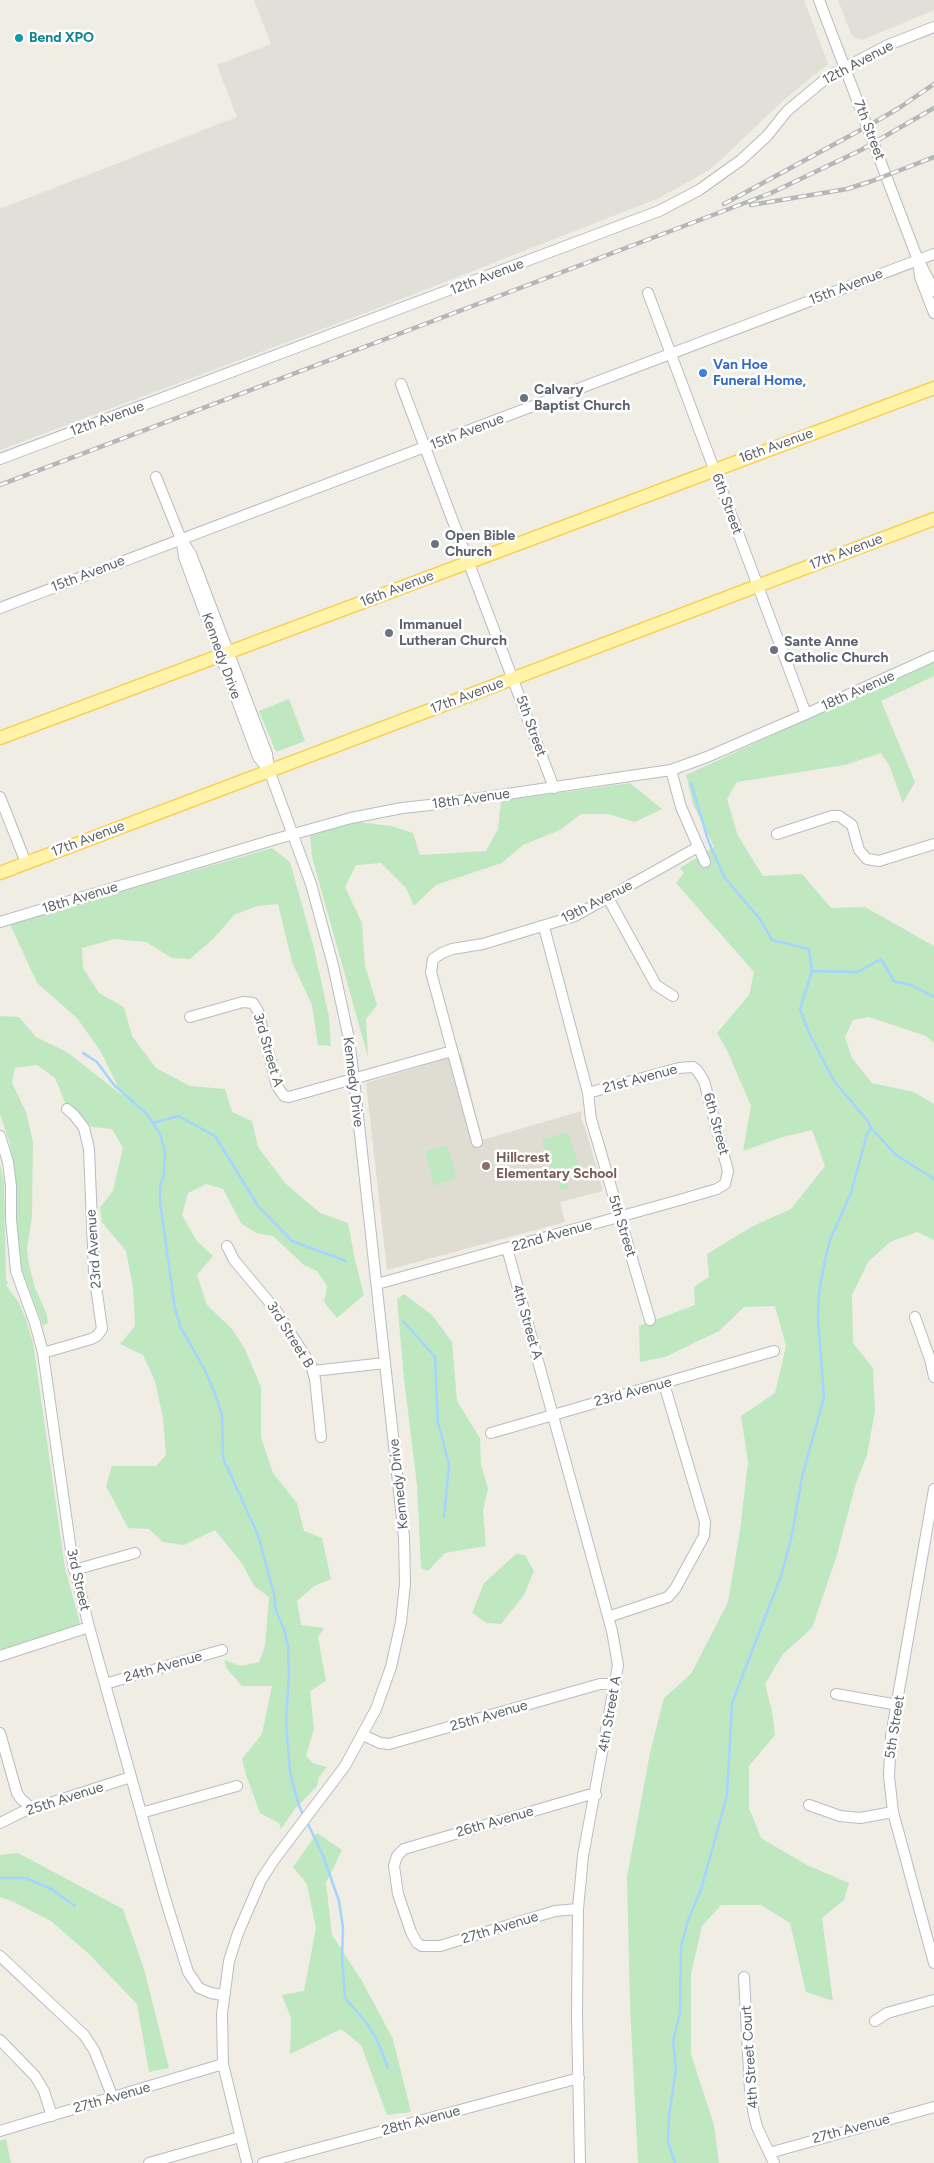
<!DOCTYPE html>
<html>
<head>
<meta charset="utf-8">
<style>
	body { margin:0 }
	canvas { display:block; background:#efede4 }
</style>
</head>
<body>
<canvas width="934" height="2163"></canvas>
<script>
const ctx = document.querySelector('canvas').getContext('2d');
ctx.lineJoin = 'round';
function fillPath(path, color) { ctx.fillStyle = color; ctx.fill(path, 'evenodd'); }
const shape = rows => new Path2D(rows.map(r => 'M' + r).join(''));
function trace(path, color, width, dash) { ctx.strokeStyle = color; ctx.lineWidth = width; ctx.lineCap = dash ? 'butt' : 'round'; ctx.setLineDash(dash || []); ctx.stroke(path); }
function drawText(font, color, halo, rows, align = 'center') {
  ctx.font = font + ' Figtree,sans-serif'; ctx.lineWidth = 5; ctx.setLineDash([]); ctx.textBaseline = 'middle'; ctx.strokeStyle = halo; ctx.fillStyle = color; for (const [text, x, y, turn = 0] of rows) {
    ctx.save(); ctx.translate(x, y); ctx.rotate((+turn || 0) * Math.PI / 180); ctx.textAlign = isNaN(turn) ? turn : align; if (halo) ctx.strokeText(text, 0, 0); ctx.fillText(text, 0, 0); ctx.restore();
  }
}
fillPath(shape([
	[254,0,804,0,828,64,786,98,711,169,659,198,373,310,0,450,0,209,237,117,217,65,271,44],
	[838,0,934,0,934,10,862,40,852,36]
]), '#e0dfd8');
fillPath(shape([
	[461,1054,482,1140,582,1111,581,1119,585,1127,603,1191,560,1202,565,1222,387,1270,366,1083]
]), '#dfdcd2');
fillPath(shape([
	[934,661,934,676,881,701,915,782,903,803,889,765,881,753,845,765,737,782,727,799,738,836,763,876,802,874,831,908,865,907,934,946,934,1043,926,1036,869,1017,853,1020,845,1037,852,1058,872,1083,914,1092,934,1104,934,1240,917,1232,890,1242,868,1262,852,1295,853,1343,873,1368,875,1411,867,1455,856,1483,836,1558,812,1628,783,1654,765,1684,772,1711,775,1735,749,1766,749,1808,761,1838,807,1865,849,1883,844,1900,822,1918,833,2001,806,1992,790,1923,761,1905,721,1905,702,1926,691,1974,691,2054,714,2125,719,2163,638,2163,630,2006,627,1877,650,1753,664,1698,691,1674,728,1602,740,1531,748,1462,741,1416,775,1393,786,1346,775,1306,744,1307,719,1331,665,1357,640,1362,639,1326,695,1305,694,1287,709,1277,707,1254,753,1226,791,1209,825,1166,812,1130,783,1137,743,1151,751,1106,727,1050,717,1033,749,995,754,972,676,883,684,873,680,868,714,847,693,804,686,775],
	[289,699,305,741,276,752,259,711],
	[630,783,662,809,635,822,608,814,581,814,560,830,523,845,502,863,436,885,414,906,406,888,381,863,356,865,345,887,362,923,365,966,377,1005,366,1019,368,1057,312,857,310,835,350,821,391,826,413,833,420,855,486,851,498,829,501,801],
	[272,848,290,862,314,948,329,1017,331,1046,318,1045,312,1005,292,962,278,904,257,906,234,915,214,938,190,959,172,958,146,942,114,939,82,948,83,968,99,993,124,1007,132,1036,156,1068,190,1086,225,1089,232,1112,252,1121,258,1147,285,1183,320,1213,348,1223,355,1260,364,1295,337,1318,324,1302,327,1286,317,1271,304,1265,273,1236,256,1233,241,1223,223,1189,206,1184,188,1193,182,1215,197,1241,213,1256,197,1275,207,1305,232,1329,245,1349,261,1387,261,1437,273,1473,297,1503,304,1531,322,1538,331,1579,314,1586,297,1601,301,1625,324,1628,318,1637,326,1681,310,1691,314,1729,306,1756,313,1763,327,1767,319,1777,317,1786,294,1810,281,1829,279,1823,260,1813,247,1778,242,1759,262,1734,272,1686,242,1686,227,1669,224,1660,241,1666,259,1662,265,1646,269,1597,254,1586,243,1565,215,1530,184,1545,163,1542,149,1529,128,1528,106,1486,112,1466,156,1466,166,1455,163,1418,155,1381,143,1355,120,1344,135,1326,133,1287,126,1251,102,1222,100,1208,113,1191,123,1148,112,1129,92,1127,66,1105,55,1078,37,1065,15,1068,12,1083,26,1112,33,1142,32,1216,27,1249,29,1265,35,1288,46,1312,48,1323,43,1326,19,1262,15,1173,9,1141,0,1114,0,1016,19,1017,36,1037,67,1052,122,1095,101,1052,77,1018,37,983,10,924],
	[568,1132,580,1168,557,1175,565,1174,569,1188,561,1190,557,1175,553,1176,542,1139],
	[447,1145,457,1178,434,1186,425,1151],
	[0,1164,4,1182,6,1279,8,1283,6,1285,19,1303,26,1319,33,1343,65,1568,80,1623,64,1632,0,1650],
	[404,1294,432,1315,452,1342,457,1401,480,1438,481,1464,488,1489,483,1511,486,1546,445,1553,428,1571,421,1568,417,1485,404,1379,397,1299],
	[516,1554,525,1555,534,1571,524,1595,501,1624,487,1623,472,1613,484,1583],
	[317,1833,342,1850,326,1883,332,1935,362,1981,393,2039,411,2112,387,2115,361,2045,341,2029,290,2054,291,2018,282,1995,304,1991,316,1928,307,1884,293,1867],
	[18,1853,123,1909,144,1969,169,2068,149,2072,137,2004,89,1954,51,1921,14,1902,0,1897,0,1855],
	[6,2139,11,2163,0,2163,0,2141]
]), '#bfe8c0');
trace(shape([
	[691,783,708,840,724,877,760,919,772,940,809,949,812,971,800,1009,809,1033,834,1081,867,1120,871,1128,896,1155,934,1179],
	[812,971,857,972,881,959,894,981,913,986,934,997],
	[83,1053,97,1062,114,1085,147,1114,160,1134,165,1152,164,1175,160,1187,160,1202,175,1309,181,1328,207,1374,217,1399,222,1416,223,1458,258,1535,274,1594,276,1611,284,1629,288,1646,289,1675,286,1722,290,1772,298,1803,303,1815],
	[153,1123,178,1116,215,1136,258,1206,292,1241,346,1261],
	[403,1321,435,1357,438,1423,449,1464,444,1517],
	[307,1822,322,1853,339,1901,343,1928,342,1958,345,1998,366,2022,377,2040,388,2068],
	[0,1878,26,1878,51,1889,75,1906],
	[675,2163,668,2142,669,2116,676,2069,673,2041,680,2013,681,1947,688,1920,701,1890,727,1795,732,1703,781,1576,792,1535,802,1477,824,1397,818,1319,819,1293,825,1260,830,1240,851,1193,867,1134,871,1128]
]), '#a4d4ff', 2.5);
const minor = shape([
	[819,0,918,260,920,277,934,313],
	[920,263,934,291],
	[648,293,806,714],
	[401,384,554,788],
	[0,459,659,211,699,190,741,160,767,136,787,111,829,76,888,45,934,27],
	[156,477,181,539,191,554,267,754,269,770,311,884,333,965,349,1039,354,1079,404,1537,405,1584,401,1622,391,1667,376,1709,345,1766,274,1860,261,1880,238,1933,229,1961,222,2014,223,2064,247,2163],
	[182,543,184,557,258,757,268,769],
	[0,608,934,254],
	[671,770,681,807,705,862],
	[0,797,26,863],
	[777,834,832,816,839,816,852,825,859,850,867,859,879,861,934,844],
	[608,898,656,985,673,996],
	[0,922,276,839,351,818,402,808,439,804,671,770,707,757,806,714,934,656],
	[544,927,588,1093,591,1119,650,1320],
	[190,1017,243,1002,253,1003,258,1011,277,1086,284,1096,289,1097,452,1051],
	[0,1136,8,1162,11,1186,11,1219,16,1271,35,1323,43,1353,72,1558,89,1627,165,1898,188,1972,199,1988,211,1993,223,1995],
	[477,1142,431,972,433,959,442,953,452,949,483,944,575,916,698,847],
	[227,1246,234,1260,275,1309,311,1365,315,1379,321,1437],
	[507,1248,612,1631,618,1665,583,1856,578,1909,577,2016,580,2163],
	[377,1284,676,1201,717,1189,725,1184,728,1171,704,1081,697,1070,693,1067,679,1068,588,1093],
	[915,1317,930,1359,934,1377],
	[43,1353,91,1339,97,1336,102,1329,94,1272,89,1149,84,1128,74,1115,67,1109],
	[313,1371,385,1363],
	[491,1433,774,1351],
	[934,1489,891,1736,889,1776,893,1812,934,1963],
	[74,1570,135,1553],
	[608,1617,668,1597,675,1589,704,1536,705,1522,664,1384],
	[0,1656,89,1627],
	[105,1684,222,1650],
	[836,1694,898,1705],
	[0,1733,17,1793,21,1799,33,1809],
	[363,1735,380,1743,389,1744,600,1684,616,1684],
	[809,1805,840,1816,860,1818,893,1812],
	[141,1813,237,1786],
	[0,1823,22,1812,131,1777],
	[578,1909,555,1911,440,1946,422,1946,417,1943,411,1932,398,1894,394,1866,397,1856,404,1849,588,1795,596,1795],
	[0,1956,84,2035,94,2050,113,2098],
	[744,1977,750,2091,754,2115,757,2127,774,2163],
	[875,2021,887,2013,934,2000],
	[0,2040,35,2076,44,2091,52,2116],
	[0,2131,223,2064],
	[769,2153,934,2107],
	[149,2163,240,2137],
	[263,2163,579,2078]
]);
const major = shape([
	[0,738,934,388],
	[0,873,934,519]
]);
trace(minor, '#b9bcc1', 12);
trace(major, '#f9d053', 15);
trace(minor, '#fff', 10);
trace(major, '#fff4a9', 12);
const rail = shape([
	[724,204,868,126,899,108,934,84],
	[751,205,847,189,872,181,934,157],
	[0,485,771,193,861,150,934,108]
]);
trace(rail, '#b5b6b6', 4.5);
trace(rail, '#fff', 2.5, [8]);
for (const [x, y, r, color] of [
	[19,38,5,"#0f9aa8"],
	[703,373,5,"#3f7fe0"],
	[524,398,5,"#6b7280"],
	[435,544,5,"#6b7280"],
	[389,633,5,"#6b7280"],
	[774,650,5,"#6b7280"],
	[486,1166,5,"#8d6e63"]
]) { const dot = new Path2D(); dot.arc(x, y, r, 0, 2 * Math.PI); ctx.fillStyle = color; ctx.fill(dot); trace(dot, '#fff', 2); }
drawText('bold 14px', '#0d838f', '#fff', [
	["Bend XPO",29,38]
], 'left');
drawText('14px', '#5c6065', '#fff', [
	["12th Avenue",858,63,-28],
	["7th Street",869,130,69],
	["12th Avenue",487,277,-21],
	["15th Avenue",846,287,-21],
	["12th Avenue",107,419,-20],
	["15th Avenue",467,432,-21],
	["16th Avenue",776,446,-20],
	["6th Street",727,504,70],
	["17th Avenue",846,552,-21],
	["15th Avenue",88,574,-21],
	["16th Avenue",397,589,-21],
	["Kennedy Drive",221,656,70],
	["18th Avenue",858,691,-24],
	["17th Avenue",467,696,-21],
	["5th Street",531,726,70],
	["18th Avenue",471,799,-8],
	["17th Avenue",88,839,-21],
	["18th Avenue",80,898,-17],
	["19th Avenue",597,902,-27],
	["3rd Street A",268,1050,74],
	["21st Avenue",640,1079,-15],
	["Kennedy Drive",353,1082,83],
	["6th Street",716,1124,75],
	["5th Street",622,1226,73],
	["22nd Avenue",552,1236,-16],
	["23rd Avenue",94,1249,-94],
	["4th Street A",527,1322,74],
	["3rd Street B",290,1335,58],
	["23rd Avenue",633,1392,-15],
	["Kennedy Drive",399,1484,-96],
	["3rd Street",78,1580,77],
	["24th Avenue",163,1667,-16],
	["4th Street A",610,1714,-80],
	["25th Avenue",489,1716,-16],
	["5th Street",895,1727,-81],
	["25th Avenue",65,1799,-18],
	["26th Avenue",495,1822,-16],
	["27th Avenue",500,1928,-17],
	["4th Street Court",750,2057,-94],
	["27th Avenue",112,2098,-16],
	["28th Avenue",421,2121,-15],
	["27th Avenue",851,2129,-15]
]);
drawText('bold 14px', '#366cbe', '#fff', [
	["Van Hoe",713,365],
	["Funeral Home,",713,381]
], 'left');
drawText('bold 14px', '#5b616d', '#fff', [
	["Calvary",534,390],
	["Baptist Church",534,406],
	["Open Bible",445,536],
	["Church",445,552],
	["Immanuel",399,625],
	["Lutheran Church",399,641],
	["Sante Anne",784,642],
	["Catholic Church",784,658]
], 'left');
drawText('bold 14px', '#785e54', '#fff', [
	["Hillcrest",496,1158],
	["Elementary School",496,1174]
], 'left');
</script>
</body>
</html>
